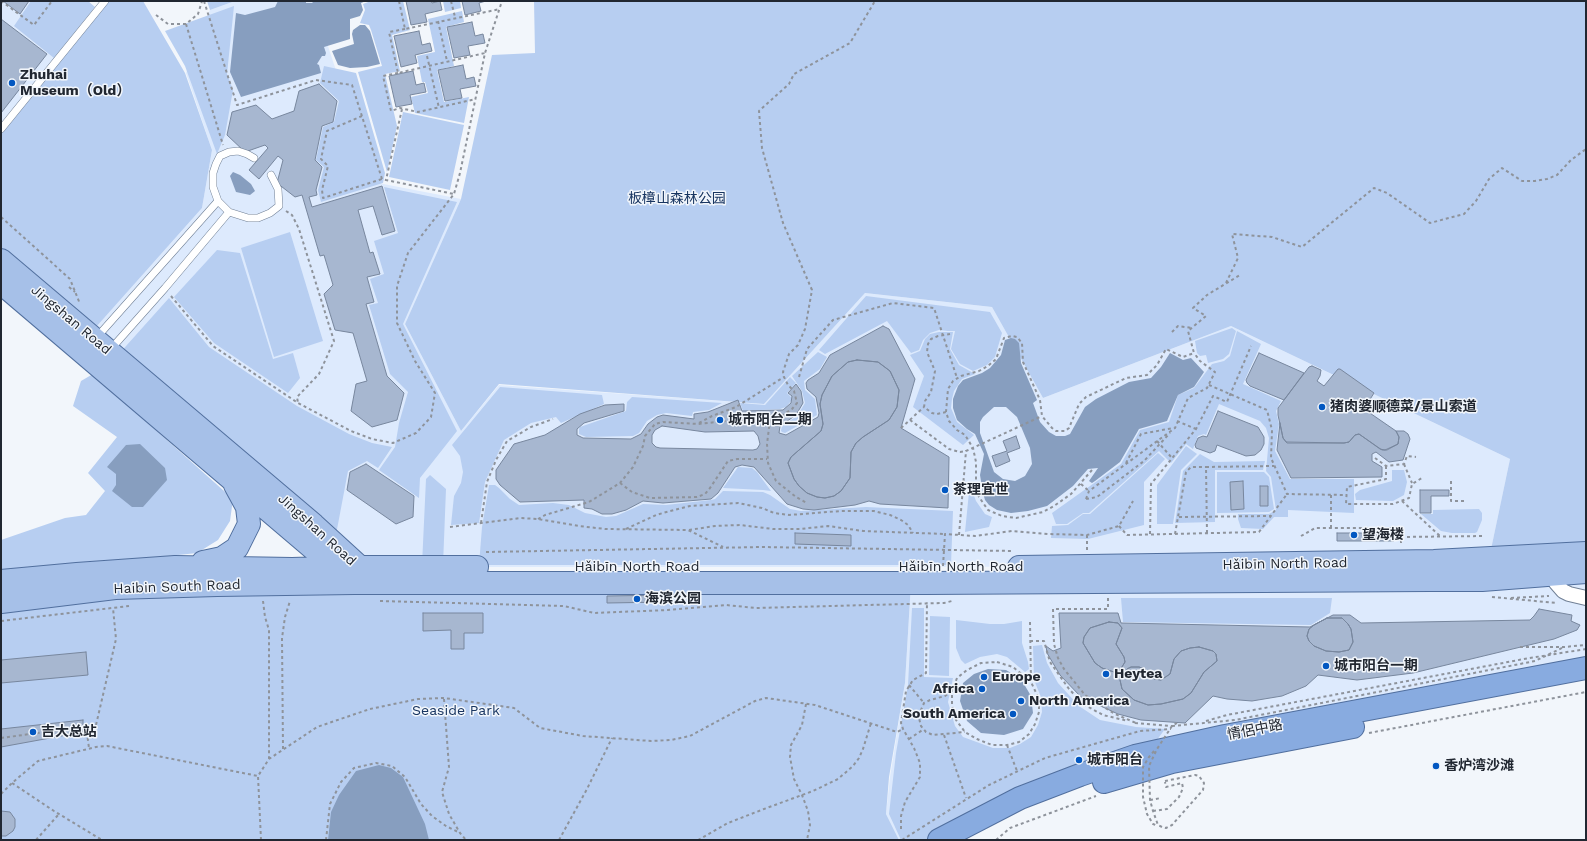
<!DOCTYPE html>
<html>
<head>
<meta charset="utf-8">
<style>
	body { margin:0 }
	#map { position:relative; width:1587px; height:841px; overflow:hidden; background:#f2f6fb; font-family:"Work Sans",sans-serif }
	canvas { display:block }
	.frame { position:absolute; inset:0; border:2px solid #212731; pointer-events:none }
</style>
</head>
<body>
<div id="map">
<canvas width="1587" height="841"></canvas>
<div class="frame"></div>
</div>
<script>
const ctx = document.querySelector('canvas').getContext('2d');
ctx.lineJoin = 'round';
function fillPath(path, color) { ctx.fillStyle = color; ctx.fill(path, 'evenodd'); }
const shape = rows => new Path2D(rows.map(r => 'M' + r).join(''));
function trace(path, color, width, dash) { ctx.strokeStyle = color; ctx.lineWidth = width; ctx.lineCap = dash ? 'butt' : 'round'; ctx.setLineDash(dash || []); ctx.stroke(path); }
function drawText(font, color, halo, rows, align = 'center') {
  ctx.font = font + ' "Work Sans","Noto Sans SC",sans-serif'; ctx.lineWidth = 3; ctx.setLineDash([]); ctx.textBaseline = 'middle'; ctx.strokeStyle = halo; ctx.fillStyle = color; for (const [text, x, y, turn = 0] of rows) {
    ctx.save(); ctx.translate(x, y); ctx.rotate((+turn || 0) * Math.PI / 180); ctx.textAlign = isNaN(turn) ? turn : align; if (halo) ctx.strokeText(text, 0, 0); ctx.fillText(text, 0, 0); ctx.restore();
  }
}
fillPath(shape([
	[1,1,80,1,95,12,1,127],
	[235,1,313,1,373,182,461,199,405,324,461,431,499,385,764,404,865,293,992,307,1043,398,1231,326,1510,459,1489,559,971,567,360,567,89,335,202,208,212,150,186,73,210,10],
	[1586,576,1586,667,1135,756,939,840,899,840,886,814,890,777,905,683,911,583]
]), '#ddeafd');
fillPath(shape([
	[31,1,88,1,95,7,54,58,14,26],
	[105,1,143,1,185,73,212,150,202,208,89,335,1,260,1,127],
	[207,1,235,1,210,10],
	[371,1,403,1,410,30,392,35,400,71,385,74,397,126,387,172,358,72,382,66,371,30,369,25,360,23,365,10,363,4],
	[443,1,460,1,461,8,445,12],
	[534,1,1586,1,1586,547,1490,554,1510,459,1231,326,1043,398,992,307,865,293,764,404,499,384,461,431,405,324,461,199,492,55,535,53],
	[234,6,227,74,233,90,225,135,217,154,185,66,165,31],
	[462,11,464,22,446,27,454,66,437,70,444,102,469,97,464,123,415,113,411,97,428,93,425,82,422,82,417,56,435,52,428,19],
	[324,66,356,73,385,173,383,183,321,202,318,190,324,167,316,160,323,127,334,122,339,101,320,83],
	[403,112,464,125,450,190,389,177],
	[384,187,457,202,403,324,457,431,420,478,419,498,379,470,395,447,399,423,408,392,390,374,369,305,378,303,370,279,384,274,374,241,398,233],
	[290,232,323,341,274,357,241,248],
	[217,250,240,253,273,359,293,353,300,378,288,393,214,343,174,297],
	[866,296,990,312,1002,333,995,357,987,365,973,371,960,364,951,349,955,331,948,331,939,330,930,333,923,340,919,350,911,353,887,321,825,354,819,350],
	[169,298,209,347,297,406,349,434,372,443,392,447,378,468,367,461,348,471,335,540,118,355],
	[1232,328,1236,331,1229,354,1223,359,1208,363,1206,355,1200,356,1197,353,1195,341],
	[1237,331,1261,344,1243,384,1281,401,1276,411,1279,424,1275,451,1290,479,1354,479,1354,513,1288,510,1288,517,1274,517,1263,529,1241,528,1238,519,1238,514,1269,514,1276,510,1271,477,1266,471,1269,438,1266,428,1260,421,1219,404,1206,435,1204,434,1198,436,1193,449,1186,444,1171,463,1159,451,1089,513,1083,513,1067,524,1056,524,1052,513,1121,464,1140,430,1169,422,1178,395,1194,388,1212,364,1224,361,1230,356],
	[939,332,953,332,950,349,959,365,975,374,962,379,954,391,952,399,951,408,957,422,974,435,963,445,913,407,924,376,910,355,920,351,925,339,930,334],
	[818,352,827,357,820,369,804,381,805,390,815,399,817,415,785,433,782,432,781,431,782,426,797,416,805,403,802,391,792,376],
	[93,374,233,499,230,521,218,540,197,553,1,574,1,540,65,518,86,515,105,491,88,473,117,437,73,406,81,381],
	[790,377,796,383,787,393,791,397,791,401,786,407,780,409,743,411,740,403,765,405],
	[500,387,602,395,604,404,561,423,556,417,531,423,504,440,485,482,479,523,451,525,454,496,461,483,463,472,460,456,452,445],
	[632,397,722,403,709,410,693,412,692,416,666,413,657,415,647,421,639,433,633,436,586,437,579,434,579,429,580,427,626,411,627,402],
	[1186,446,1197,454,1181,470,1173,524,1157,524,1157,485],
	[1158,453,1165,459,1144,482,1144,525,1088,539,1051,538,1052,526,1068,525,1083,514,1090,514],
	[1200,454,1214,462,1265,461,1263,470,1215,470,1215,522,1175,523,1183,471],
	[738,467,752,468,757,472,771,491,763,490,723,488],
	[1392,470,1404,470,1407,482,1404,495,1393,501,1356,500,1355,494,1360,490,1392,481],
	[1217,472,1264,472,1269,477,1274,509,1269,512,1217,513],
	[430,475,446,489,443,565,422,565,426,479],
	[970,482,972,484,973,493,976,501,985,514,992,517,989,527,965,532],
	[489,485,495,485,499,488,510,499,519,505,553,503,569,505,585,513,606,517,616,516,643,504,666,505,711,500,715,499,723,491,763,492,770,495,790,509,801,511,866,507,953,511,951,565,479,565,482,527],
	[1479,509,1482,513,1482,520,1477,532,1475,533,1452,533,1441,531,1421,514,1433,514,1433,510],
	[911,583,905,683,889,777,886,814,899,840,1,840,1,602,115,588],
	[1121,598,1332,598,1330,613,1311,625,1123,622],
	[912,608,924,608,924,677,953,678,948,702,955,726,963,737,993,748,1010,748,1020,744,1031,737,1038,725,1042,712,1041,697,1034,680,1033,646,1042,645,1047,663,1058,683,1079,706,1100,720,1136,727,1165,729,1151,748,931,840,901,840,889,814,896,753,908,685],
	[930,616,950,617,949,676,929,675],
	[956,620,990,624,1004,624,1022,621,1022,643,1028,662,1029,669,1025,672,1007,657,997,654,980,657,965,664,961,660,956,648]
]), '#b7cef1');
fillPath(shape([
	[278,1,306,1,306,3,312,3,314,1,366,1,361,3,363,10,360,16,350,19,350,39,324,47,326,53,325,56,322,56,317,64,319,65,321,73,241,97,230,72,236,13,245,15,275,7],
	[360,25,365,25,370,31,380,64,367,67,350,68,338,65,332,51,354,44,352,34,353,30],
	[233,172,240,175,251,184,255,191,250,195,236,192,230,176],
	[1011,338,1015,339,1019,343,1021,363,1037,400,1033,403,1040,422,1049,432,1056,436,1065,436,1070,434,1085,407,1096,399,1129,382,1151,378,1161,367,1170,353,1183,360,1191,358,1204,372,1194,387,1178,395,1167,421,1139,429,1120,462,1095,481,1092,483,1089,481,1098,468,1088,469,1073,486,1047,506,1028,511,1011,513,997,510,989,505,985,500,983,493,980,475,984,454,975,434,967,429,957,420,953,408,953,399,958,386,963,380,982,373,990,368,1001,355,1005,340],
	[994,407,1006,407,1017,417,1030,448,1032,464,1025,476,1015,481,1003,479,994,472,980,433,980,422,983,417],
	[140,444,165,468,167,480,143,507,132,507,112,491,116,485,116,474,107,467,126,445],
	[988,669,1006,670,1021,679,1031,696,1033,713,1023,729,1004,735,981,733,967,721,960,701,963,683,974,674],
	[379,765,391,768,403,777,425,824,429,840,328,840,331,812,339,795,356,771]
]), '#879ebf');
const building = shape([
	[3,1,29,1,20,14,3,1],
	[406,1,431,1,432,3,440,1,442,10,425,14,427,22,411,25,406,1],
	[462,1,486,1,479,3,481,11,465,15,462,1],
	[1,19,47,54,1,113,1,19],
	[472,22,475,36,483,34,485,43,468,46,470,55,454,58,447,27,472,22],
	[419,31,422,45,430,43,432,51,415,55,417,63,401,67,394,36,419,31],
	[463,65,466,79,474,77,476,86,460,89,462,98,445,101,438,70,463,65],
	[413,71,416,85,424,83,426,92,410,95,412,104,396,107,389,76,413,71],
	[319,84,337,101,333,122,322,126,315,160,322,167,316,190,317,195,309,197,312,207,382,186,395,231,382,235,373,206,358,210,370,253,373,252,380,274,367,277,374,302,366,304,387,376,404,393,397,420,372,427,351,411,356,384,367,381,353,333,335,330,324,294,333,285,324,255,320,256,302,195,295,197,277,183,283,160,278,156,259,179,249,170,268,148,265,145,245,152,227,135,232,112,256,105,272,119,294,111,299,91,319,84],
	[883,326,889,329,915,379,901,428,949,457,948,508,880,504,869,501,855,505,814,510,803,509,787,504,754,467,742,465,735,467,718,493,711,499,663,503,643,501,626,510,612,514,602,514,592,509,584,508,584,500,520,502,500,485,496,479,496,470,514,444,545,435,580,414,605,405,624,404,624,411,584,423,577,429,577,435,583,438,631,439,641,434,648,424,657,417,663,415,694,419,694,414,708,412,738,400,742,411,783,410,791,403,792,396,788,393,796,384,801,391,803,403,796,415,780,426,779,433,786,435,818,417,819,413,816,397,807,389,806,383,808,380,819,373,830,355,883,326],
	[857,360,878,362,890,371,899,390,897,407,889,420,863,437,856,443,851,452,850,478,841,491,834,496,825,498,817,497,807,493,799,486,794,479,788,463,791,457,821,431,823,424,820,404,822,395,832,376,848,362,857,360],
	[662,426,705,432,754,431,758,436,760,444,757,449,753,450,660,448,656,447,652,443,652,435,655,430,662,426],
	[1259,353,1304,373,1284,400,1250,386,1247,383,1246,380,1259,353],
	[857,360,878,362,890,371,899,390,897,407,889,420,863,437,856,443,851,452,850,478,841,491,834,496,825,498,817,497,807,493,799,486,794,479,788,463,791,457,821,431,823,424,820,404,822,395,832,376,848,362,857,360],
	[1312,366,1321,370,1320,376,1317,381,1324,386,1338,369,1340,369,1374,393,1364,409,1396,431,1399,437,1398,444,1387,450,1382,450,1359,434,1355,435,1349,442,1344,443,1286,442,1283,438,1278,415,1278,408,1309,367,1312,366],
	[1218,411,1258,427,1264,437,1264,444,1261,450,1255,455,1246,456,1217,445,1215,451,1210,453,1196,448,1195,445,1198,438,1203,436,1207,437,1218,411],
	[1280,423,1283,438,1287,443,1344,443,1349,442,1355,435,1359,434,1380,449,1385,450,1398,444,1399,437,1396,431,1404,431,1408,434,1410,439,1403,460,1389,462,1376,452,1372,454,1372,461,1382,467,1382,477,1291,478,1277,450,1280,423],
	[1016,436,1020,448,1007,453,1010,461,996,467,992,456,1007,451,1003,441,1016,436],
	[366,464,414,496,413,517,396,524,347,490,350,472,366,464],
	[1243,481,1244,509,1231,510,1230,482,1243,481],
	[1260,486,1268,486,1268,506,1260,506,1260,486],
	[1420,490,1449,490,1449,496,1431,496,1431,513,1420,513,1420,490],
	[795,533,851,535,851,546,795,544,795,533],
	[1337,533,1394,533,1394,541,1337,541,1337,533],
	[667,595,667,602,607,603,607,596,667,595],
	[1539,609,1572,615,1571,621,1580,625,1577,630,1554,639,1413,673,1357,680,1318,675,1306,686,1282,696,1252,701,1227,699,1213,696,1185,723,1141,720,1118,714,1081,697,1060,675,1047,653,1046,646,1053,651,1061,648,1059,613,1118,613,1121,623,1310,627,1333,615,1350,615,1361,623,1530,620,1534,616,1539,609],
	[1327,618,1342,618,1348,624,1351,629,1353,642,1349,650,1339,652,1326,651,1314,646,1309,641,1307,636,1309,629,1314,625,1327,618],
	[1109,622,1118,623,1122,628,1116,644,1124,657,1125,662,1120,670,1114,672,1102,668,1095,663,1083,643,1084,637,1090,628,1109,622],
	[1199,647,1213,651,1216,654,1217,661,1204,672,1191,693,1183,699,1161,704,1148,705,1134,700,1122,689,1120,680,1127,669,1131,667,1139,667,1145,669,1154,679,1161,680,1170,674,1174,659,1181,651,1190,648,1199,647],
	[423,613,483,613,483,633,464,633,464,649,451,649,451,630,423,631,423,613],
	[1327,618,1342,618,1348,624,1351,629,1353,642,1349,650,1339,652,1326,651,1314,646,1309,641,1307,636,1309,629,1314,625,1327,618],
	[1109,622,1118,623,1122,628,1116,644,1124,657,1125,662,1120,670,1114,672,1102,668,1095,663,1083,643,1084,637,1090,628,1109,622],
	[1199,647,1213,651,1216,654,1217,661,1204,672,1191,693,1183,699,1161,704,1148,705,1134,700,1122,689,1120,680,1127,669,1131,667,1139,667,1145,669,1154,679,1161,680,1170,674,1174,659,1181,651,1190,648,1199,647],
	[86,652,88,675,1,683,1,660,86,652],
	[83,720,83,732,1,747,1,729,83,720],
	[1,811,10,812,15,819,15,827,13,831,6,836,1,836,1,811]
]);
fillPath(building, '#a7b7d0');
trace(building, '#78879e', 1);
const service = shape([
	[1,129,105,1],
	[254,158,247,154,238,151,229,152,220,156,216,164,213,173,213,187,218,201,229,212,248,218,258,218,270,213,279,206,278,189,271,175],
	[97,337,218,201],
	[110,350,165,288,229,212]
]);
const minor = shape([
	[1554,575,1556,583,1563,591,1569,594,1586,598]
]);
const primary = shape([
	[1,260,314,525,360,567],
	[1,283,342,573],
	[203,562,222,558,237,548,249,524,247,507,235,485],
	[1019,567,1434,561,1586,553],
	[1,581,77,574,175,567,292,569,360,567,477,567],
	[1,602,115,588,217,585,354,583,927,583,1429,580,1482,580,1586,572]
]);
const trunk = shape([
	[1104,782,1172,762,1353,727],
	[939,840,1020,798,1080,775,1135,756,1225,736,1586,668]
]);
trace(service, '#718096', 8);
trace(minor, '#718096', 16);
trace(primary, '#516f9e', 24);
trace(trunk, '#516f9e', 24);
trace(shape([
	[1,1,34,25,52,1],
	[204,1,237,105,316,80,352,85,382,179,386,180],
	[217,1,222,1],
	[399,1,405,29,500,9],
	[451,1,455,17],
	[156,15,168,24,186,24,198,14,202,1],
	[438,21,447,61],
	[186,24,223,145],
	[405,29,389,32,398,73,485,53],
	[427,56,439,108],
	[398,73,383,76,391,111,400,108,418,112,476,99],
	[402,109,386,180,454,194],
	[362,116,327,131,321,159,328,166,322,190,323,198,382,179],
	[286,211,292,215,299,229,334,341,319,374,297,397,298,403],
	[1,217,70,279,80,304],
	[1226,283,1238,258,1232,234,1272,237,1302,247,1374,188,1387,193,1430,223,1464,214,1476,201,1489,179,1502,168,1522,181,1535,181,1547,179,1557,175,1571,160,1586,149],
	[69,287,75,292],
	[171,296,213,346,298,403,351,431,372,439,393,443,416,433,431,417,435,393,415,361,397,323,397,286,408,253,454,194,460,173,485,53,502,1],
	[1172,332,1178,326,1192,328],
	[799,377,807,349,833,320,893,303,934,308,957,378],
	[1209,385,1267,410,1272,430,1271,458,1287,494,1347,495],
	[946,412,937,414,932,413,924,407,925,401,931,392,935,371,927,352,928,344,931,339,938,336,950,334],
	[770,420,767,444,768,463,776,481,796,497,807,503],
	[910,420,949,449,960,452,966,451],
	[1177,421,1196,429],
	[699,423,712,416,736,407,784,377],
	[901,428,924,407],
	[1157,441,1172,458],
	[1375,458,1386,466,1404,464,1407,456,1416,457],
	[1126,463,1141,434,1173,428],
	[1404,464,1412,483],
	[1386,466,1386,479,1347,487,1346,504,1393,504,1409,498,1412,484,1422,478],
	[1092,470,1071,494,1054,506,1043,512,1016,518,1002,516,988,510,979,497,976,487,976,462,973,448,965,435,957,430,949,421,946,412,948,389,953,381,961,376,979,371,988,366,996,359,1004,338,1012,336,1017,337,1022,343,1023,362,1040,400,1042,416,1052,428,1056,431,1065,431,1069,428,1079,404,1086,397,1126,378,1147,375,1157,365,1166,349,1183,357,1194,353,1188,331,1206,316,1193,308,1207,295,1240,275],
	[1451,481,1451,501,1464,501,1464,504],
	[620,483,632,492,650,498,697,497,705,494,710,488,728,461,737,459,767,459],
	[1081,484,1089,491],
	[1086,499,1089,491,1175,428,1188,398,1207,388,1215,372,1200,361,1194,353],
	[1086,499,1097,497,1144,461,1170,433],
	[1402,501,1441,537],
	[1179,517,1271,516],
	[538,519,545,515,589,502,620,483,633,467,643,446,645,436,655,424,663,422,698,424,726,421,777,419,792,409,797,403,794,391,788,385,784,377,783,372,789,354,798,345,805,329,812,290,783,223,762,148,759,111,789,84,794,74,850,43,875,1],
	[481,523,487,482,496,460,507,441,531,427,553,419],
	[1119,526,1127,535,1259,532,1287,494],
	[450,527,521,518,538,519,579,526,605,529,688,530,723,547],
	[1331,528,1331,495],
	[626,529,656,515,670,511,690,506,738,503,762,508,774,513,789,515,841,511,874,511,890,515,901,520,908,525,913,533],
	[689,530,715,526,740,525,773,529,800,529,828,526,863,531,945,534],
	[1207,533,1206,467,1274,466],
	[1150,534,1151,484,1196,429,1213,396,1227,402,1251,346],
	[1175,534,1186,472,1191,467,1206,467],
	[959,535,966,451,1042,416],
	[1087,535,1087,550],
	[1301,536,1315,528,1401,528,1401,545],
	[1401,537,1485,536],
	[486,552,762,547,1013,551],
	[943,566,945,534,975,536,1012,531,1048,534,1087,535,1119,526,1133,501],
	[1492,597,1557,603],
	[1108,598,1108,609,1053,609,1054,644,1058,658,1064,669,1085,695,1115,714,1136,723],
	[1511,598,1549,596],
	[263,601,265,617,269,630,269,759],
	[380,601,564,606,594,613,668,610,726,605,756,608,944,603,952,601],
	[1,621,129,606],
	[1030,622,1031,682],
	[1030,641,1044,641,1050,662,1069,689,1083,704,1103,715,1128,721],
	[1520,647,1564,647,1586,645],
	[997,662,1013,667,1031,682,1039,699,1039,712,1035,724,1029,734,1019,742,1007,745,992,745,977,739,965,732,956,720,952,706,952,691,957,678,967,670,981,663,997,662],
	[909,685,924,703],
	[952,691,945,696,930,700,924,703,921,710,919,718,921,726,926,732,933,735,965,732],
	[444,699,449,767,442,792,449,814,460,833,466,840],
	[806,704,802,725,791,745,790,757,794,779,802,795,808,811,810,825,807,840],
	[1206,721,1227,715,1524,659,1586,649],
	[1135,723,1172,726],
	[86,726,89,748],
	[1369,733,1586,692],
	[944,735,966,798],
	[1,738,96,725,116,639,113,608],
	[909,739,924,729],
	[1007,745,1017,771],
	[283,749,282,638,285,617,290,601],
	[12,783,54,811,102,840],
	[1,794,12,783,38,761,96,747,107,746,258,776],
	[1150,800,1161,798],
	[1153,811,1167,809,1179,797,1183,788,1182,783,1166,787,1165,782],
	[901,829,901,816,905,802,920,777,920,763,914,748,903,729,901,723,906,691,913,680,926,673,927,602],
	[36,840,59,814],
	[261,840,258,776,269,759,317,727,370,709,418,699,444,698,514,708,540,728,583,736,651,741,671,740,690,736,755,701,766,698,815,705,897,732,903,729],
	[326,840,330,804,341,782,354,768,376,763,392,766,405,777,421,804,432,816,446,826,460,833],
	[559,840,587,789,612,738],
	[698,840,728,823,764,809,813,791,838,779,853,766,859,758,863,749,871,723],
	[902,840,989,785,1045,758,1140,731,1171,729],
	[996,840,1010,828,1096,796]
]), '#8e939b', 2, [3, 3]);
trace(service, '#fff', 7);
trace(minor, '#fff', 14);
trace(primary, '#a6c0e8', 22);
trace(trunk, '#88abe0', 22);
trace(shape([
	[1172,726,1235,720,1535,661,1564,647],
	[1154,751,1149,757,1143,767,1143,797,1147,814,1153,824,1158,826],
	[1165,781,1195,775,1199,776,1204,783,1203,790,1172,825,1166,828,1162,827,1158,825,1153,811,1150,800,1149,766,1157,749,1172,726,1177,723]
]), '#8e939b', 2, [3, 3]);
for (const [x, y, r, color] of [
	[12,83,4,"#0257c1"],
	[1322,407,4,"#0257c1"],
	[720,420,4,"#0257c1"],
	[945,490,4,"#0257c1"],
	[1354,535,4,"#0257c1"],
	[637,599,4,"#0257c1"],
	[1326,666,4,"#0257c1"],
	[1106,674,4,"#0257c1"],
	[984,677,4,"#0257c1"],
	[982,689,4,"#0257c1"],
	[1021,701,4,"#0257c1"],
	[1013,714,4,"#0257c1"],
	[33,732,4,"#0257c1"],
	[1079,760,4,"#0257c1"],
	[1436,766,4,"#0257c1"]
]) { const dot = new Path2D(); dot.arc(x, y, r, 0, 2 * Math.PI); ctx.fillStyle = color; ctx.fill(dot); trace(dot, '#f2f6fb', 1.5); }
drawText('bold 14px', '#212731', '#f2f6fb', [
	["Zhuhai",20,75],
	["Museum（Old）",20,91],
	["猪肉婆顺德菜/景山索道",1330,407],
	["城市阳台二期",728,420],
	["茶理宜世",953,490],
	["望海楼",1362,535],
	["海滨公园",645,599],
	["城市阳台一期",1334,666],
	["Heytea",1114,674],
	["Europe",992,677],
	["Africa",974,689,"right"],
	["North America",1029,701],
	["South America",1005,714,"right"],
	["吉大总站",41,732],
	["城市阳台",1087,760],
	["香炉湾沙滩",1444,766]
], 'left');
drawText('14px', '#183561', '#f2f6fb', [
	["板樟山森林公园",677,199],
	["Seaside Park",456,711]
]);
drawText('14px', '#212731', '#f2f6fb', [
	["Jingshan Road",71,320,40],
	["Jingshan Road",317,530,42],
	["Hǎibīn North Road",1285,564,-1],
	["Hǎibīn North Road",637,567],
	["Hǎibīn North Road",961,567],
	["Haibin South Road",177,587,-2],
	["情侶中路",1255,730,-11]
]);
</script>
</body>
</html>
